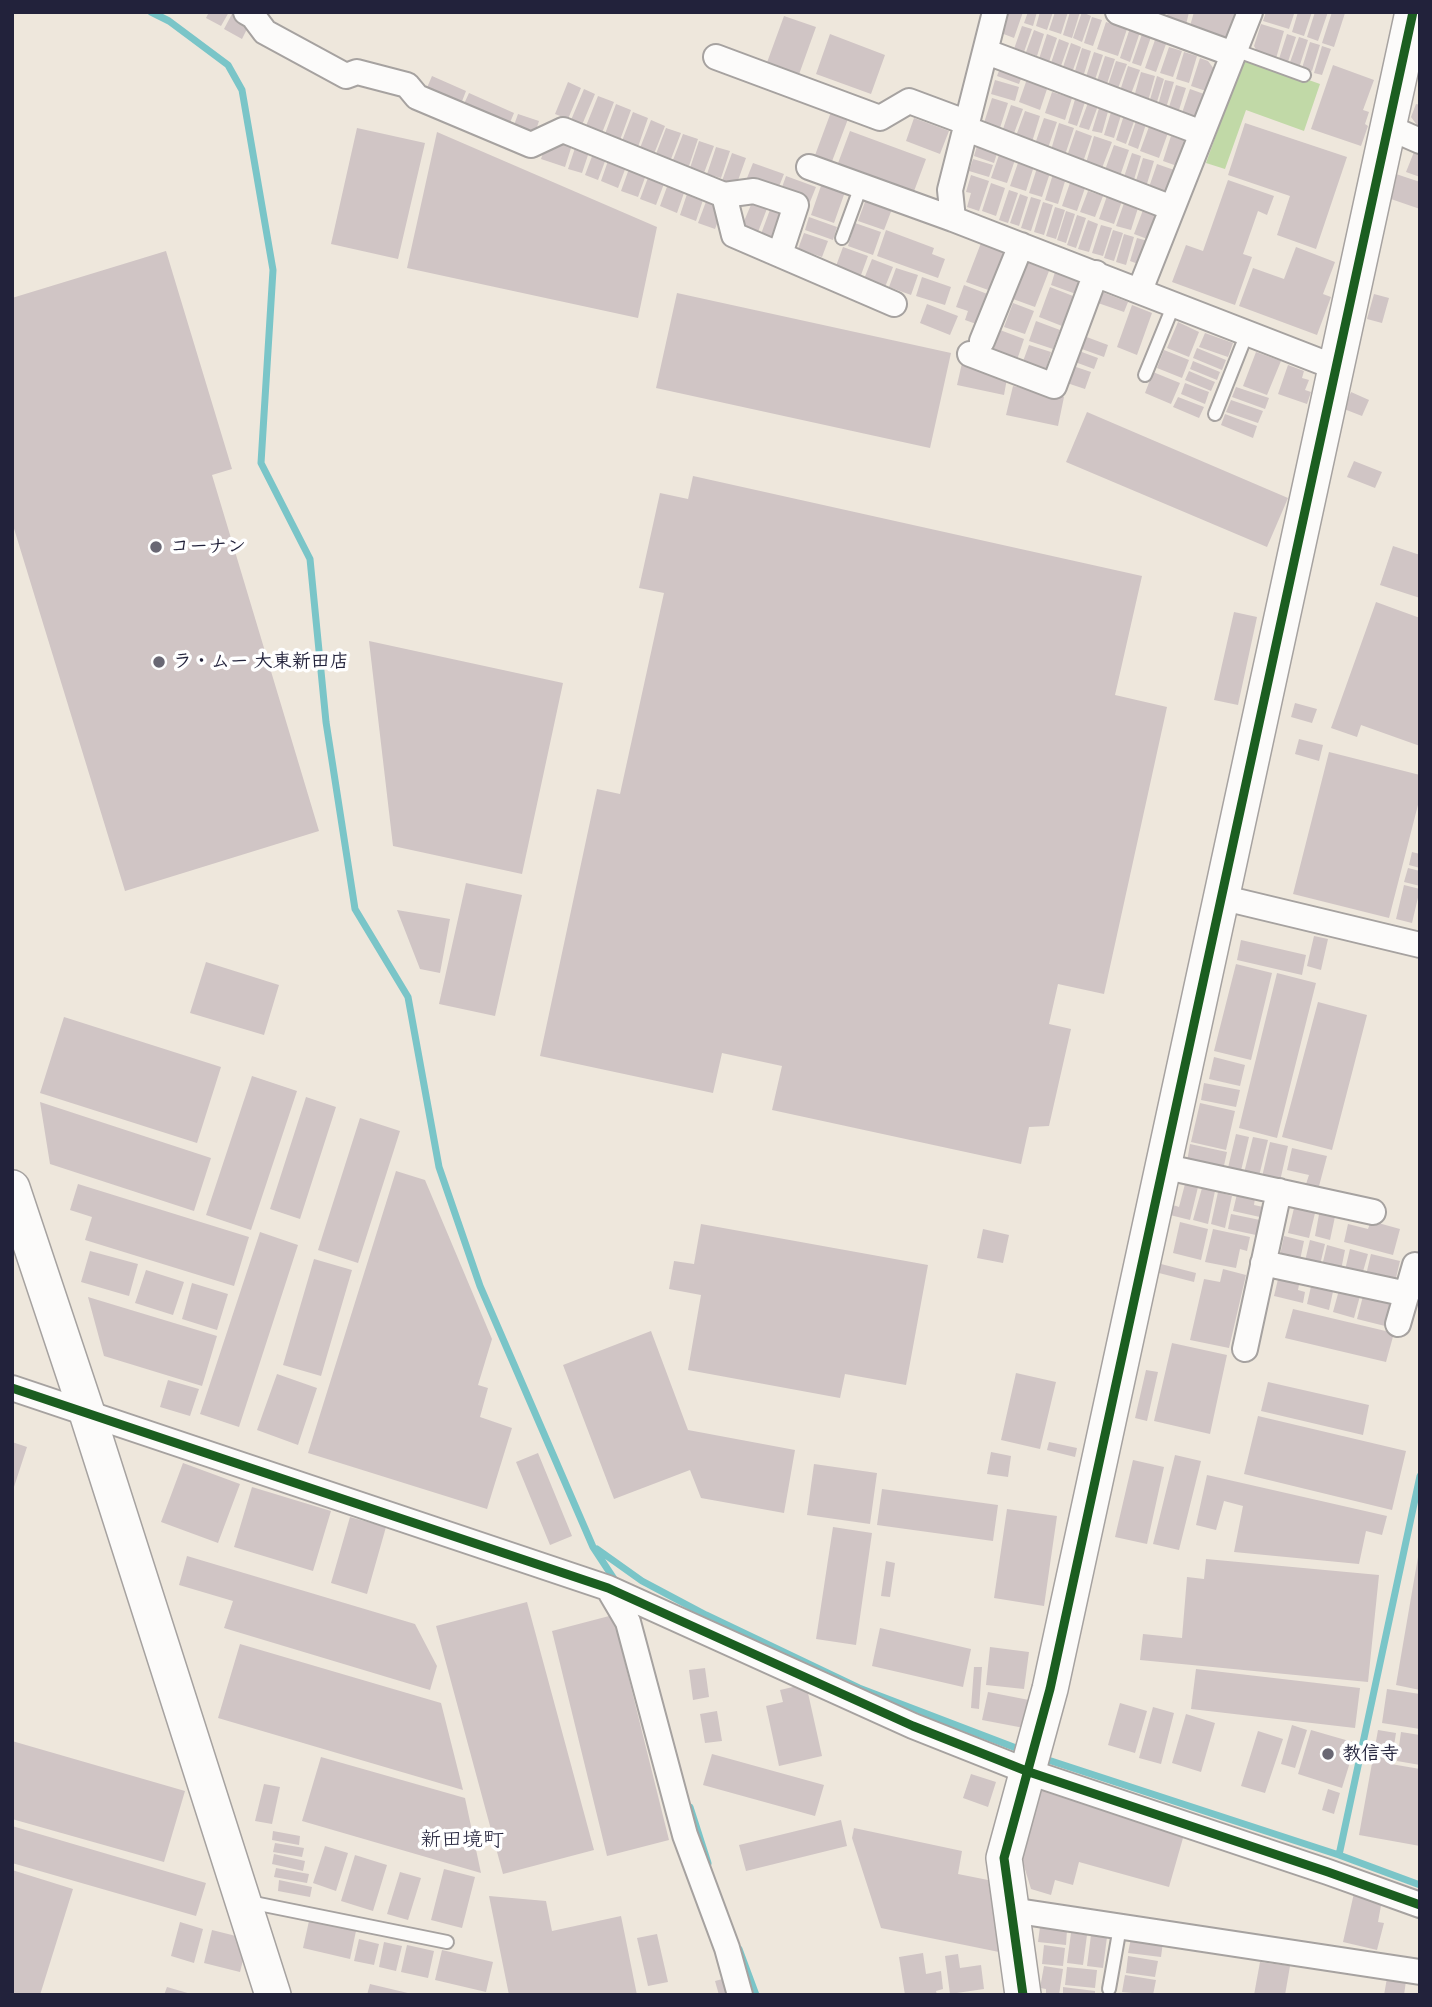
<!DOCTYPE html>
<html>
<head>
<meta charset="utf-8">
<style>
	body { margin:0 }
	#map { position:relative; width:1432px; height:2007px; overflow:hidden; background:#eee7dc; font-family:"Balsamiq Sans",sans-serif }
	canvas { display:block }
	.frame { position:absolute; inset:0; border:14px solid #22223b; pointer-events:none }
</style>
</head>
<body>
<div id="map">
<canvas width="1432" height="2007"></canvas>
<div class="frame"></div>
</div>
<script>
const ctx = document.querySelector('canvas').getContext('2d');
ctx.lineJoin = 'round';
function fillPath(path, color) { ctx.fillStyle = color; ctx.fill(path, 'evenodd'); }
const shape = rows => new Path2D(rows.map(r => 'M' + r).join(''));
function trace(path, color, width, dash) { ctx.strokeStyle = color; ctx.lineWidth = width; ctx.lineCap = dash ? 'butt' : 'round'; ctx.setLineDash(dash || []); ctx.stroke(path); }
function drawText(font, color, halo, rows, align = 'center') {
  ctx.font = font + ' "Balsamiq Sans","Klee One",sans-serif'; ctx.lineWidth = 7; ctx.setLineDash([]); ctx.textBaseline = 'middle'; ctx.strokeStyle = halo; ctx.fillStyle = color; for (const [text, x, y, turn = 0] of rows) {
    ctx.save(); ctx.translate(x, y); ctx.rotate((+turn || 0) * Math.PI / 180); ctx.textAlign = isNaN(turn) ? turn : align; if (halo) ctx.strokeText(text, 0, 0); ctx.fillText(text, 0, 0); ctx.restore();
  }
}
fillPath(shape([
	[1244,57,1320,84,1304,131,1246,110,1225,169,1206,163]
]), '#c1d9a7');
trace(shape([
	[151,12,169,21,228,65,242,90,273,270,261,463,310,559,326,722,355,909,408,997,439,1167,480,1286,593,1547,618,1585],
	[597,1549,642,1581,706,1615,859,1688,1024,1751],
	[1042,1758,1339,1855,1420,1885],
	[690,1807,708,1863],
	[1339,1855,1420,1476],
	[739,1949,756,1995]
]), '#7ac5c8', 7);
fillPath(shape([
	[209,12,229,12,221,26,206,18],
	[233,12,251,21,242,39,224,29],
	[1004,12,1023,12,1014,38,1001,33],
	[1028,12,1037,12,1033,26,1024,23],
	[1040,12,1053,12,1047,30,1036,26],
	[1055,12,1068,12,1061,34,1049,30],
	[1070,12,1080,12,1072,38,1063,35],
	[1082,12,1091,16,1082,42,1073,38],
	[1168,12,1189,12,1186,25,1166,19],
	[1194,12,1235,12,1226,39,1190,26],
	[1266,12,1294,14,1289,29,1263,21],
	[1298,12,1312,12,1304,36,1292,32],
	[1315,12,1328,12,1318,41,1307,37],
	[1332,12,1345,13,1334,47,1322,43],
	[784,16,816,27,797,80,765,68],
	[1092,17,1102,20,1093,46,1084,43],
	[1106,22,1127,29,1118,56,1097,49],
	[1261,24,1284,31,1275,62,1260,57,1254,46],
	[1022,26,1032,29,1024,52,1014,49],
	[1130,28,1140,32,1130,62,1120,58],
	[1034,30,1044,34,1037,56,1026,52],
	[830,34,885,55,871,94,816,74],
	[1047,34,1057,38,1049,62,1039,59],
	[1142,34,1151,37,1141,66,1132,63],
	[1287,34,1296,37,1287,65,1278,62],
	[1299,37,1308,40,1299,68,1289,65],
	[1059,39,1069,43,1061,66,1051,63],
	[1155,40,1166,44,1156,72,1145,68],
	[1310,42,1320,45,1312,71,1302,68],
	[1071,43,1081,47,1073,70,1063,67],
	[1322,46,1331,49,1322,75,1314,73],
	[1169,47,1182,51,1173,77,1160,73],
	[1082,48,1091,51,1084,74,1075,71],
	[1094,52,1103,55,1094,83,1085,80],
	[1184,52,1197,56,1189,83,1176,79],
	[1105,56,1115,59,1106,87,1096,84],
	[1200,58,1208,61,1214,69,1206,91,1191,86],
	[1116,61,1127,64,1117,91,1107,88],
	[1002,63,1024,71,1019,84,997,76],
	[1333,65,1374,80,1363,110,1369,112,1365,124,1368,126,1361,146,1311,129],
	[1128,66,1140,70,1131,94,1120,91],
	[1141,72,1155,76,1148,101,1134,97],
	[432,76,466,91,461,104,426,90],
	[1157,76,1164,79,1156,105,1149,103],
	[1027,79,1048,86,1040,110,1019,102],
	[995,80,1019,87,1015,101,991,94],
	[1165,80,1174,82,1166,108,1158,105],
	[568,82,581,88,568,119,555,114],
	[1176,85,1186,88,1178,113,1168,110],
	[584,89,595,94,582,125,571,120],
	[1190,89,1204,94,1196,118,1182,113],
	[1052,92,1072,98,1065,120,1045,113],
	[469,93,514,113,509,125,463,106],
	[598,96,614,102,602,133,586,126],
	[1076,96,1086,99,1077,126,1068,123],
	[992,98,1008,103,999,131,983,126],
	[1089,100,1099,103,1089,130,1079,127],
	[616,104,631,110,620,140,605,134],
	[1416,104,1420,105,1420,129,1411,117],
	[1011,105,1023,109,1013,136,1002,132],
	[1100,105,1109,108,1102,133,1092,131],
	[1112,109,1122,112,1114,138,1104,135],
	[1025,111,1040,116,1032,142,1016,136],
	[633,112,648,118,638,147,622,141],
	[831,112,848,119,831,164,814,158],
	[1125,112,1136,116,1126,144,1116,140],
	[518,114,539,121,534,136,513,128],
	[914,118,949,131,940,154,906,141],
	[1044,118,1057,122,1048,148,1035,144],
	[1137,118,1147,121,1138,149,1128,145],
	[651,120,665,126,654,154,640,148],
	[1059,123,1074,128,1065,155,1051,150],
	[1245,123,1347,157,1316,249,1277,235,1290,196,1228,175],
	[1150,124,1169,130,1159,158,1140,151],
	[357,128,425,143,398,259,331,244],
	[666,128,681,133,671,159,656,154],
	[1076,130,1092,136,1083,162,1067,156],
	[850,131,926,159,913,194,837,166],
	[437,132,657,227,638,318,407,268],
	[683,134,698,139,689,166,673,160],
	[1094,136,1112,142,1102,168,1086,163],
	[1171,136,1188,142,1180,167,1163,161],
	[557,140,572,145,565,167,541,159,544,150],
	[699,141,714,146,704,173,690,168],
	[978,143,998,150,994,163,974,156],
	[576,145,590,149,582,173,568,169],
	[1114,145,1129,150,1120,176,1105,170],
	[716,147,730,151,721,178,707,174],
	[594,151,607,156,598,180,585,175],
	[1000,152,1016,157,1007,183,991,178],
	[1414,152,1420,154,1420,177,1406,172],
	[732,153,746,158,736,186,722,181],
	[1132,153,1141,156,1133,183,1123,180],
	[609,158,627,164,618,188,601,181],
	[1143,158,1154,161,1146,187,1135,184],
	[973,159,993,165,989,177,969,171],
	[1019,160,1034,166,1026,191,1010,186],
	[753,163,784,174,778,189,747,178],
	[1157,164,1177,171,1168,197,1148,190],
	[630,166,647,172,638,197,621,191],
	[1037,168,1050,173,1042,197,1029,193],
	[1053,174,1066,178,1058,204,1045,200],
	[1396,174,1420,182,1420,209,1388,198],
	[649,175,665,181,656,205,640,199],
	[971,175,989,181,979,211,967,207,971,193,966,192],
	[786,176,816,187,810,202,781,190],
	[823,180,846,189,834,223,811,215],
	[1071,180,1086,185,1077,211,1062,206],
	[1228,180,1274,196,1267,215,1258,211,1243,254,1252,257,1235,305,1172,282,1186,245,1203,251],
	[991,183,1005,188,996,216,982,211],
	[668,184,685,190,677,213,660,206],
	[1009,190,1018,193,1008,223,999,220],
	[688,191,704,197,696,221,680,215],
	[1088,191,1103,196,1095,217,1080,212],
	[1020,194,1028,197,1019,226,1010,223],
	[1107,196,1122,201,1114,224,1099,219],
	[1031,197,1041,200,1031,231,1021,228],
	[707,199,724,205,715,229,698,223],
	[866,199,892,209,884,230,858,221],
	[753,200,768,206,758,232,742,226],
	[1043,202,1053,205,1044,235,1034,232],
	[1124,203,1138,208,1131,230,1116,226],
	[771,207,787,213,777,240,761,234],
	[1055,207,1065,210,1056,239,1046,236],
	[1143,210,1159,216,1150,240,1134,234],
	[1066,211,1075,214,1066,243,1057,240],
	[1077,215,1086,218,1076,248,1067,245],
	[809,217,837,227,833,240,805,230],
	[1088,220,1098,224,1089,252,1078,249],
	[855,223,881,232,873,255,848,246],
	[1101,225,1112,228,1103,256,1092,253],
	[886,230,934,248,932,254,945,259,938,278,877,256],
	[1113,230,1123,233,1114,261,1104,258],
	[804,233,828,241,822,257,798,249],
	[1124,234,1134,237,1126,265,1116,262],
	[1137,238,1148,241,1141,265,1130,261],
	[981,243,1006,253,991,291,966,282],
	[843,247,868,256,861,275,836,266],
	[1296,247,1335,262,1323,294,1331,297,1317,335,1239,306,1253,268,1284,279],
	[166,251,232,469,212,475,319,831,125,891,12,522,12,298],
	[872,259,893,267,885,287,864,279],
	[1027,262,1049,271,1035,307,1013,299],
	[896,268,918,275,911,295,889,287],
	[1055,272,1081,281,1076,294,1051,285],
	[922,277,951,287,945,305,916,296],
	[964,285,990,295,979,325,965,320,968,311,956,307],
	[1050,287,1073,296,1062,326,1039,317],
	[1102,292,1128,302,1124,312,1098,303],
	[677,293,951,353,930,448,656,388],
	[1374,294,1389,298,1382,323,1367,319],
	[1013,303,1034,311,1025,334,1004,327],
	[927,304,958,316,950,335,920,323],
	[1132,305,1152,313,1137,355,1117,347],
	[1036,321,1060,330,1053,349,1029,341],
	[1178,322,1199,332,1189,357,1167,348],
	[1000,330,1024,339,1016,363,992,354],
	[1205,333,1233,343,1228,357,1199,347],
	[1084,336,1108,345,1104,357,1079,348],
	[1029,345,1051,352,1045,372,1022,364],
	[1197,348,1226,360,1222,370,1193,358],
	[1164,350,1189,360,1182,378,1157,368],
	[1079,351,1098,358,1094,369,1075,362],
	[1256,352,1281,361,1267,395,1243,386],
	[1193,361,1220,372,1217,380,1190,369],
	[962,363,1008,373,1004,395,957,385],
	[1288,365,1304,371,1302,378,1309,380,1305,390,1311,392,1307,404,1278,394],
	[1073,366,1091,372,1085,389,1067,383],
	[1189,371,1215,382,1211,391,1185,380],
	[1153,372,1180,383,1171,404,1145,393],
	[1185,383,1209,392,1205,404,1181,394],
	[1013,386,1064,397,1058,426,1006,415],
	[1236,387,1269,398,1265,409,1232,397],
	[1351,392,1369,400,1362,416,1344,409],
	[1178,397,1204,407,1199,418,1173,407],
	[1231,400,1263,411,1258,423,1226,412],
	[1087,412,1288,498,1267,547,1066,462],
	[1225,414,1257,426,1253,438,1221,425],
	[1354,461,1382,472,1375,488,1347,477],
	[693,476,1142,576,1115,695,1167,707,1104,994,1058,984,1049,1024,1071,1029,1049,1126,1029,1127,1021,1164,772,1110,782,1066,722,1053,713,1093,540,1056,597,789,620,794,664,593,639,588,660,493,688,499],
	[1393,546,1420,555,1420,598,1380,585],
	[1376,602,1420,618,1420,746,1361,725,1357,737,1331,728],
	[1234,612,1257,617,1238,705,1214,700],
	[369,641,563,683,522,874,393,846],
	[1295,703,1317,709,1312,723,1291,717],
	[1299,739,1323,745,1319,761,1295,754],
	[1329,752,1420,775,1420,797,1389,918,1293,894],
	[1412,852,1420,854,1420,868,1409,865],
	[1408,868,1420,871,1420,886,1404,882],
	[466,883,522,895,495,1016,439,1004],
	[1404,885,1420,889,1412,923,1396,919],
	[397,910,450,919,440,973,420,969],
	[1314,936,1328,939,1321,970,1307,966],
	[1241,940,1306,955,1302,975,1237,960],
	[206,962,279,985,264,1035,190,1013],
	[1236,964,1272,973,1251,1060,1214,1051],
	[1277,973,1316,983,1277,1138,1239,1128],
	[1318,1002,1367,1015,1332,1150,1282,1137],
	[64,1017,221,1067,197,1143,40,1093],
	[1214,1057,1245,1065,1240,1086,1209,1079],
	[252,1076,297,1091,251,1230,206,1215],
	[1204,1083,1240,1090,1236,1107,1201,1100],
	[306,1097,336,1107,300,1219,270,1209],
	[40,1102,211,1158,194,1211,50,1164],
	[1200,1103,1235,1111,1226,1150,1191,1142],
	[360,1118,400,1131,358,1263,318,1250],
	[1236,1134,1249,1137,1240,1175,1227,1172],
	[1253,1137,1268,1140,1259,1176,1244,1173],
	[1270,1142,1288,1146,1280,1181,1262,1177],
	[1190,1144,1227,1152,1223,1170,1187,1162],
	[1292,1148,1327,1156,1318,1190,1305,1187,1309,1175,1287,1170],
	[396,1171,425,1180,492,1339,478,1385,488,1388,480,1417,512,1428,487,1509,308,1453],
	[78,1184,249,1237,234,1286,85,1240,92,1217,70,1210],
	[1185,1184,1198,1187,1190,1220,1170,1215,1173,1205,1179,1207],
	[1202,1188,1215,1191,1208,1224,1193,1220],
	[1218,1192,1232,1196,1225,1228,1211,1224],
	[1237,1194,1255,1198,1254,1205,1263,1207,1260,1217,1233,1211],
	[1294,1208,1315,1213,1309,1238,1288,1233],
	[1320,1209,1336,1212,1330,1240,1315,1236],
	[1231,1214,1260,1220,1256,1235,1228,1229],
	[1371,1221,1400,1229,1393,1255,1344,1242,1348,1224,1368,1229],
	[1180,1222,1208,1229,1201,1260,1173,1253],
	[701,1224,928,1265,906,1385,845,1374,840,1398,688,1370,701,1295,669,1289,674,1261,694,1264],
	[983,1229,1009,1235,1003,1263,977,1258],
	[1213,1229,1250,1237,1247,1251,1240,1249,1236,1268,1205,1262],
	[260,1232,298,1245,239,1427,200,1414],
	[1284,1236,1304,1241,1300,1260,1280,1255],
	[1310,1240,1325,1244,1320,1265,1305,1261],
	[1327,1245,1345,1250,1341,1270,1322,1266],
	[1350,1249,1368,1254,1362,1275,1345,1270],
	[90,1251,138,1264,129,1296,81,1282],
	[1371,1254,1400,1261,1395,1282,1366,1275],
	[314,1259,352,1270,321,1376,283,1365],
	[1161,1264,1196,1273,1194,1282,1159,1273],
	[1223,1269,1246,1275,1229,1348,1190,1340,1204,1279,1220,1282],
	[146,1270,184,1282,173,1315,135,1303],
	[1279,1275,1300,1280,1298,1290,1305,1292,1303,1303,1274,1296],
	[1312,1282,1334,1287,1329,1310,1307,1304],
	[192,1283,228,1294,217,1330,182,1319],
	[1339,1290,1360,1296,1354,1318,1333,1312],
	[1363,1296,1391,1303,1385,1326,1357,1319],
	[88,1297,217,1336,202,1386,104,1356],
	[1293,1309,1394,1333,1386,1362,1285,1338],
	[651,1331,688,1430,795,1450,784,1513,701,1498,690,1470,614,1499,563,1365],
	[1172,1343,1227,1355,1210,1434,1154,1421],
	[1146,1370,1158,1372,1147,1421,1135,1418],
	[1016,1373,1056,1382,1040,1449,1001,1440],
	[277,1374,317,1388,298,1445,257,1430],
	[168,1380,199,1389,190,1416,160,1407],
	[1268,1382,1369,1405,1363,1435,1261,1411],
	[1258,1416,1406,1451,1392,1510,1244,1474],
	[12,1442,27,1447,13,1490,12,1490],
	[1049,1442,1077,1448,1075,1457,1047,1450],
	[991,1452,1011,1456,1008,1477,987,1474],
	[538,1453,572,1536,550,1545,516,1462],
	[1175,1455,1201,1461,1179,1550,1153,1544],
	[1133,1460,1164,1467,1147,1544,1115,1537],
	[183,1463,240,1484,218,1543,161,1522],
	[814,1464,877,1473,870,1524,807,1515],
	[1207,1475,1387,1516,1382,1535,1366,1531,1359,1564,1234,1552,1243,1506,1224,1501,1216,1530,1196,1525],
	[252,1487,331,1511,313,1571,234,1547],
	[882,1489,998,1505,993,1541,877,1525],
	[1007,1509,1057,1516,1044,1606,994,1598],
	[350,1517,386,1527,367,1594,331,1583],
	[833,1527,872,1533,856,1645,816,1639],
	[187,1556,415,1624,437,1666,430,1690,224,1628,233,1601,179,1585],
	[1418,1557,1420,1557,1420,1690,1396,1685],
	[1206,1559,1379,1575,1368,1682,1140,1660,1143,1634,1182,1638,1187,1577,1204,1579],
	[886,1561,895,1563,890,1597,881,1596],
	[527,1602,594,1850,503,1874,436,1626],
	[613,1615,669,1840,607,1856,552,1631],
	[880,1628,971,1649,963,1687,872,1666],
	[240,1644,441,1703,463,1790,218,1718],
	[990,1647,1029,1652,1024,1689,986,1685],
	[974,1667,982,1667,979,1709,971,1708],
	[705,1668,709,1697,693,1700,689,1670],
	[1196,1669,1360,1688,1355,1728,1191,1709],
	[806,1684,822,1756,779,1766,766,1706,783,1702,780,1690],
	[1387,1689,1420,1694,1420,1729,1382,1723],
	[988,1692,1029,1700,1024,1728,982,1720],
	[1120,1703,1147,1711,1135,1753,1108,1745],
	[1153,1707,1174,1713,1161,1764,1139,1758],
	[717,1711,722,1741,705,1743,700,1714],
	[1186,1714,1215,1723,1201,1772,1172,1763],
	[1292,1725,1307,1730,1295,1768,1281,1764],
	[1311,1730,1356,1743,1342,1788,1298,1774],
	[1378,1730,1396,1733,1391,1764,1420,1769,1420,1846,1359,1835],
	[1258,1731,1283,1739,1265,1793,1241,1786],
	[1401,1732,1420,1735,1420,1765,1397,1761],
	[12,1741,185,1791,164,1862,12,1819],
	[712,1754,824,1785,815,1816,703,1785],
	[321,1757,465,1798,481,1873,302,1821],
	[971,1774,996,1782,988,1807,963,1798],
	[264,1784,280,1787,272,1824,255,1821],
	[1040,1789,1185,1831,1169,1887,1079,1862,1073,1885,1055,1880,1051,1895,1031,1889,1021,1856],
	[1328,1789,1340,1793,1334,1814,1322,1810],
	[841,1820,847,1846,746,1871,739,1845],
	[12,1826,206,1883,196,1916,12,1863],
	[854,1828,962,1851,958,1874,988,1880,1004,1953,881,1928,852,1838],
	[273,1831,300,1836,299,1845,272,1840],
	[275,1843,304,1848,302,1857,273,1852],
	[325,1846,348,1853,336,1891,313,1883],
	[274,1854,305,1861,303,1871,272,1864],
	[355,1855,387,1865,373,1911,341,1901],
	[276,1868,309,1874,307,1883,274,1877],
	[444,1869,475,1877,462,1928,431,1920],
	[12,1870,73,1889,40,1995,12,1995],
	[400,1872,421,1878,408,1920,387,1914],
	[279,1880,312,1887,310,1897,278,1891],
	[1354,1893,1382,1900,1378,1922,1384,1923,1377,1950,1343,1942],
	[489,1896,546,1901,552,1931,621,1916,637,1995,509,1995],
	[309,1921,356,1931,350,1959,303,1948],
	[180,1922,203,1929,194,1963,171,1956],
	[1040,1927,1067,1930,1066,1945,1038,1942],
	[212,1930,236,1936,245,1952,240,1972,204,1963],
	[1071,1933,1087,1935,1083,1965,1067,1963],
	[657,1934,668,1982,648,1986,637,1938],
	[1091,1935,1107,1937,1103,1968,1087,1966],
	[1131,1938,1163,1942,1161,1957,1128,1953],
	[359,1939,379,1944,374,1965,354,1961],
	[384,1942,402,1946,396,1971,379,1967],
	[407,1945,434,1951,428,1978,401,1972],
	[1044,1945,1065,1948,1063,1966,1042,1964],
	[442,1950,493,1962,486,1992,435,1980],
	[923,1953,926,1974,941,1971,943,1989,936,1991,937,1995,905,1995,899,1957],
	[958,1954,960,1968,981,1965,984,1989,950,1994,945,1956],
	[1128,1956,1158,1961,1155,1977,1126,1973],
	[1260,1962,1290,1966,1285,1995,1254,1995],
	[1044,1966,1063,1969,1059,1995,1046,1995,1046,1989,1040,1988],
	[1067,1967,1097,1970,1095,1988,1065,1985],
	[1125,1975,1156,1980,1153,1995,1122,1992],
	[730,1977,734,1992,719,1995,715,1981],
	[1387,1978,1406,1981,1404,1995,1384,1995],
	[370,1984,412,1994,411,1995,367,1995],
	[167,1987,191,1994,191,1995,164,1995],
	[1063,1987,1095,1991,1095,1995,1063,1995]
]), '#d0c5c5');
const lane = shape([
	[1235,50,1304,75],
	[842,238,861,186],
	[1145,375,1174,304],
	[1215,414,1247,333],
	[249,1902,447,1942],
	[1109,1989,1120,1927]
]);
const street = shape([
	[246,12,253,16,265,32,346,76,357,72,407,85,417,97,531,145,563,130,724,195,734,235,894,304],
	[995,12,950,190,953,219,1337,368],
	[1118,12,1233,54],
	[987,52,1202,133],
	[716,57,880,118,909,101,968,123],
	[1388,127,1420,141],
	[967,129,1172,208],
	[809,167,953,219],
	[724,195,754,191,796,205,780,254],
	[1140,290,1250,12],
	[982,341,1021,245],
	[970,354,1054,386,1096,273],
	[1220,897,1420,945],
	[1162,1166,1373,1212],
	[1263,1263,1407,1294],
	[1398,1324,1415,1265],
	[1245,1349,1279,1191],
	[12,1388,608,1588,913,1726,1029,1772,1328,1872,1420,1905],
	[608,1588,628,1622,685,1835,727,1948,740,1995],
	[1011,1910,1420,1972]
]);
const secondary = shape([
	[12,1188,87,1413,273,1995],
	[1023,1995,1004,1858,1050,1689,1413,12]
]);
trace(lane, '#a6a2a0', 16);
trace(street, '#a6a2a0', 28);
trace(secondary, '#a6a2a0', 38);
trace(lane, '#fcfbfa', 12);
trace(street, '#fcfbfa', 24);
trace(secondary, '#fcfbfa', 35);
trace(shape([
	[12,1388,608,1588,913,1726,1029,1772,1328,1872,1420,1905],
	[1023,1995,1004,1858,1050,1689,1413,12]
]), '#1b5e20', 9);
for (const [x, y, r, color] of [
	[156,547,7,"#696773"],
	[159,662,7,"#696773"],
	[1328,1754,7,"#696773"]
]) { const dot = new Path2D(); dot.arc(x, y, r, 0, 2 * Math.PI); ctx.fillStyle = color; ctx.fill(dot); trace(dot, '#fff', 2.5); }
drawText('bold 19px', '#22223b', '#fff', [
	["コーナン",170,547],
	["ラ・ムー 大東新田店",173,662],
	["教信寺",1342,1754]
], 'left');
drawText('21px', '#22223b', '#fff', [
	["新田境町",462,1841]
]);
</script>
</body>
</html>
